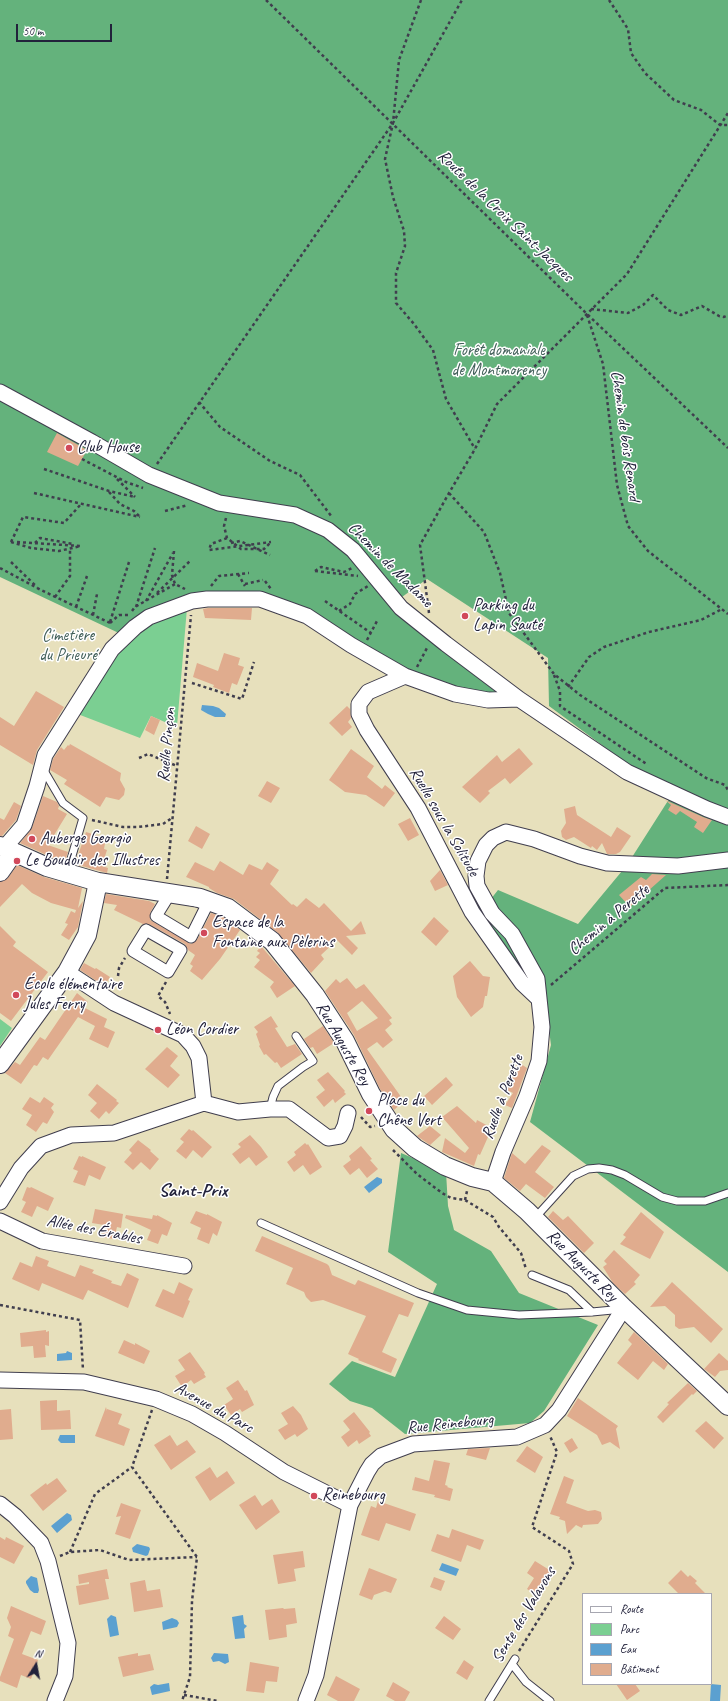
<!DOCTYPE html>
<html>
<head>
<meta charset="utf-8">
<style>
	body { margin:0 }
	#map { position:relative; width:728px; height:1701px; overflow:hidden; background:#e7e0bc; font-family:Caveat,sans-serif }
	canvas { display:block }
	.legend { position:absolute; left:582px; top:1593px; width:130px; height:92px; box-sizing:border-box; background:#fff; border:1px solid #a7a7b1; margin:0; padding:5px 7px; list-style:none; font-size:12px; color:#22223b }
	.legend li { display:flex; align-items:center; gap:8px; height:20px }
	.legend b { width:20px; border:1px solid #a7a7b1 }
	.north { position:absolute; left:16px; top:1645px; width:40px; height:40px; -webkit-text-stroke:3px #fff; paint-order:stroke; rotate:11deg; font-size:11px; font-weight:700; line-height:16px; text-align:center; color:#22223b }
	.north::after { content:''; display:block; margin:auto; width:14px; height:18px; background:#22223b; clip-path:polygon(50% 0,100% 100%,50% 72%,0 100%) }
	.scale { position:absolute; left:16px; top:24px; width:96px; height:18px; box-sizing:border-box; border:2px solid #22223b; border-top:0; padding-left:5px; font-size:12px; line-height:14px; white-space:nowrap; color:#22223b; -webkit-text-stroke:3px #fff; paint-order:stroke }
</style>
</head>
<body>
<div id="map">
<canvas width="728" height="1701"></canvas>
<ul class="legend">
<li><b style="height:5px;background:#fff"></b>Route</li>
<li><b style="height:11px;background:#7bcf92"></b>Parc</li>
<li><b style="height:11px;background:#5ba0d0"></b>Eau</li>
<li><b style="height:11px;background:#e0ac8e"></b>Bâtiment</li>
</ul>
<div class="north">N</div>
<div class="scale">50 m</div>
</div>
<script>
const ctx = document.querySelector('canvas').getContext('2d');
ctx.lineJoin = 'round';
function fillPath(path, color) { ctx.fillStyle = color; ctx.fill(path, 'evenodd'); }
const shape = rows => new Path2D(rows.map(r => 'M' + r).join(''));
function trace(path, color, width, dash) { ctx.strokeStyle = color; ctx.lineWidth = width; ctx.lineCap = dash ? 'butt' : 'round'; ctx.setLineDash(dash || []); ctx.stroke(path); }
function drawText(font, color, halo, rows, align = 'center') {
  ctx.font = font + ' Caveat,sans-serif'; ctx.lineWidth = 3; ctx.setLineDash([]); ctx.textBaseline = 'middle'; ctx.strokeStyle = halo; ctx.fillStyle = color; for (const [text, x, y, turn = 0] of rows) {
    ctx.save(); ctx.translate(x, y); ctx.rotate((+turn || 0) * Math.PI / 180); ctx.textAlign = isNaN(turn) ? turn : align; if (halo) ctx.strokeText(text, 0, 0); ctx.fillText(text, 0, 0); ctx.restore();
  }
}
fillPath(shape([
	[187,608,177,726,174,726,151,716,140,738,75,713,134,630],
	[0,1019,12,1028,0,1046]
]), '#7bcf92');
fillPath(shape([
	[0,0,728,0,728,1272,530,1122,551,1045,545,999,479,914,498,890,578,924,627,865,671,796,549,706,548,658,427,579,395,602,519,699,455,694,260,599,207,599,123,635,0,577],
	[401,1153,446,1172,448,1206,454,1230,491,1251,519,1293,598,1325,544,1411,530,1423,405,1434,372,1408,350,1401,329,1384,352,1361,395,1377,437,1284,388,1252]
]), '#64b27c');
fillPath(shape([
	[202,705,213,706,219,708,226,714,225,717,215,717,208,714,201,710],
	[377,1177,382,1179,382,1183,369,1193,364,1187],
	[67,1351,72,1353,72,1360,57,1361,57,1354,66,1353],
	[60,1435,75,1435,75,1443,61,1443,58,1440],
	[67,1513,71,1515,72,1520,57,1533,51,1526],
	[137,1544,149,1547,150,1549,148,1555,146,1556,133,1552,132,1548],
	[442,1563,459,1569,456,1576,439,1570],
	[31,1576,37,1578,39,1590,38,1593,34,1593,30,1590,26,1583,26,1581],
	[111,1615,116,1617,119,1635,110,1637,107,1619],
	[243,1615,244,1624,247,1626,244,1629,245,1638,235,1639,232,1617],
	[172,1618,177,1620,179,1623,177,1627,163,1630,162,1622],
	[214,1653,228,1654,229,1662,225,1664,219,1661,213,1662,211,1658],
	[169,1683,170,1691,152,1695,150,1687,154,1684,158,1685],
	[711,1684,721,1685,720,1701,710,1701]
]), '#5ba0d0');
fillPath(shape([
	[57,433,87,450,78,466,47,452],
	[208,608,252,608,251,620,205,618,203,609],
	[224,653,240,658,238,665,244,667,237,685,232,683,229,693,213,687,214,685,193,677,197,663,218,671],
	[36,691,64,707,37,750,33,765,0,745,0,717,14,726],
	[347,706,350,709,351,718,348,722,352,727,342,736,329,723],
	[151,716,160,720,154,735,145,730],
	[70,744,121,773,120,780,125,789,124,795,119,800,106,797,100,807,64,784,67,780,50,770,53,759,61,747,64,750,68,745,69,746],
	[519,748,533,764,510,784,505,778,488,791,490,793,480,803,462,787,497,755,502,762],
	[351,749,374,766,367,777,382,789,385,785,395,793,384,807,366,795,345,792,329,780],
	[267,781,280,788,271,803,258,796],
	[43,796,57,802,59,806,58,809,67,814,48,845,68,852,65,861,51,857,20,843,32,828],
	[665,800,703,817,712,820,703,833,694,827,697,822,680,811,676,815,668,810,671,805],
	[14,802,21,806,16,820,2,836,0,836,0,818,4,820],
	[575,806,577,815,611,837,617,827,631,836,620,852,616,854,607,854,602,843,597,850,592,846,591,848,574,837,566,840,562,837,561,831,566,823,564,809],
	[410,818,419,835,408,841,398,824],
	[196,826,210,834,202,849,188,841],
	[86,832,106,838,104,849,107,850,102,866,108,868,107,873,75,864],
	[220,861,243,875,249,864,262,870,267,862,279,870,270,884,292,905,293,904,297,907,306,898,319,908,324,903,351,931,361,921,366,934,346,936,358,948,352,955,337,940,321,955,324,959,311,973,278,933,234,899,217,893,209,888,209,887,186,877,195,862,214,871],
	[17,865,44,877,82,888,78,908,83,901,78,927,69,940,61,935,68,924,65,923,71,911,75,913,76,910,51,903,32,893,22,884,0,907,0,882,8,878],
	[440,870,448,885,435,891,430,881],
	[652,874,666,875,630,907,619,895,641,877,646,880],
	[106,894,149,901,155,904,150,913,150,920,191,944,197,940,211,913,223,917,240,930,220,959,202,980,190,971,193,966,190,964,195,955,188,950,185,944,149,924,143,924,114,910,117,905,104,903],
	[434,917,449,931,436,946,421,932],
	[0,926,16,942,13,946,48,972,11,1021,0,1013],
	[261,946,295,986,277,998,270,987,274,982,254,967,260,960,256,957,260,953,257,951],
	[470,961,483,976,490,977,487,996,485,996,483,1007,471,1017,457,997,453,976],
	[84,963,95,969,96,968,110,977,104,986,80,970],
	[347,978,356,989,364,984,392,1018,389,1020,392,1024,385,1030,393,1040,383,1048,377,1042,367,1049,404,1101,394,1110,380,1089,354,1035,325,991,336,979,340,983],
	[362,1001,378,1018,357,1031,347,1013],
	[77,993,88,1002,83,1007,107,1019,104,1027,115,1032,108,1048,89,1039,95,1026,78,1017,48,1060,43,1057,37,1066,34,1065,21,1084,5,1073,15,1062,20,1065,40,1037,45,1040],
	[271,1016,278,1027,275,1028,287,1047,295,1044,302,1054,281,1068,277,1062,275,1063,266,1054,264,1055,259,1046,260,1045,256,1034,258,1032,254,1027],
	[323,1026,334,1043,317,1054,313,1047,310,1048,304,1039],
	[167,1047,178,1056,170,1066,180,1075,168,1088,145,1069],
	[517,1064,520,1065,521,1064,527,1068,512,1108,505,1105,513,1093,507,1090],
	[328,1072,345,1091,344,1092,346,1094,335,1103,333,1099,324,1107,316,1097,325,1090,317,1080],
	[446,1077,453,1085,432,1105,424,1096],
	[97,1084,117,1100,116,1101,119,1103,109,1114,106,1111,99,1119,90,1111,97,1103,88,1095],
	[30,1097,40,1103,44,1097,54,1104,51,1108,54,1112,47,1124,43,1122,36,1132,26,1125,32,1115,22,1109],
	[457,1106,476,1123,477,1120,492,1128,480,1155,478,1154,474,1166,442,1152,445,1138,465,1153,469,1148,442,1117],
	[430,1126,441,1135,430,1145,417,1136],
	[189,1129,192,1131,193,1130,212,1147,202,1158,193,1150,186,1159,176,1151,184,1142,180,1139],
	[250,1135,261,1147,268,1157,256,1166,249,1157,240,1164,232,1154,241,1147,238,1144],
	[138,1140,151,1150,150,1151,159,1159,150,1170,141,1162,133,1170,124,1162,132,1153,129,1150],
	[305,1143,307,1145,308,1144,322,1167,310,1175,303,1165,294,1172,287,1162,296,1155,294,1152],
	[542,1145,551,1151,535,1172,554,1187,545,1198,526,1184,520,1191,504,1178,512,1153,525,1164],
	[361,1146,372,1159,370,1160,378,1169,367,1178,359,1168,350,1175,343,1166,351,1160,349,1156],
	[79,1156,82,1157,82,1156,106,1167,100,1180,89,1175,85,1186,73,1182,78,1171,73,1169],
	[27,1187,30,1188,31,1187,54,1198,48,1211,37,1206,32,1217,21,1212,26,1202,22,1200],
	[95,1209,123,1214,121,1228,117,1227,114,1239,102,1237,104,1225,92,1223],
	[196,1211,207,1215,207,1214,222,1222,217,1236,213,1233,209,1244,197,1239,201,1228,190,1223],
	[553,1211,563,1220,568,1216,594,1243,584,1253,548,1217],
	[641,1212,664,1232,650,1259,620,1244,626,1237,623,1235],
	[126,1215,152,1219,153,1215,157,1216,157,1215,172,1223,167,1236,162,1234,158,1244,147,1240,151,1230,125,1218],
	[262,1236,327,1264,329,1266,332,1275,355,1285,358,1280,414,1303,408,1317,399,1314,382,1352,397,1359,391,1373,358,1360,359,1359,348,1354,366,1316,323,1300,311,1302,306,1297,304,1292,286,1284,293,1268,255,1251],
	[614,1250,640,1275,634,1282,636,1284,625,1294,613,1283,603,1267,607,1264,604,1261],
	[36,1256,49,1261,47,1266,75,1277,80,1265,94,1270,92,1273,112,1281,111,1283,121,1286,127,1273,139,1279,128,1308,88,1290,83,1300,42,1283,39,1291,12,1279,20,1262,32,1267],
	[179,1282,193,1289,188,1300,190,1301,183,1318,155,1306,163,1289,174,1294],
	[672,1282,723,1329,711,1343,694,1327,679,1329,675,1326,675,1315,665,1306,650,1307],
	[46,1330,46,1332,49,1331,49,1346,45,1345,46,1357,34,1358,33,1346,21,1347,20,1333],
	[634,1332,668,1364,664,1370,653,1361,638,1380,617,1363,632,1344,628,1340],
	[124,1340,135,1345,135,1343,150,1351,144,1364,118,1353],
	[190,1352,205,1373,204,1374,206,1377,194,1384,191,1380,182,1387,175,1376,185,1370,178,1360],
	[719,1353,728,1361,728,1370,720,1371,715,1377,704,1369],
	[238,1380,245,1391,247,1390,254,1405,242,1412,240,1409,231,1415,224,1405,233,1399,226,1388],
	[688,1383,697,1391,693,1395,692,1394,663,1423,657,1417,669,1404,667,1403],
	[578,1398,618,1426,616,1429,620,1449,610,1442,602,1445,597,1435,567,1416],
	[57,1400,57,1411,70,1410,71,1429,41,1430,40,1401],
	[293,1406,301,1415,308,1429,297,1437,295,1434,285,1440,278,1430,288,1424,281,1413],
	[106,1407,107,1411,107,1409,122,1414,118,1424,130,1429,124,1446,95,1436],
	[11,1409,13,1439,0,1440,0,1410],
	[354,1412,370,1432,369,1433,371,1436,359,1444,357,1440,348,1447,341,1437,350,1430,343,1421],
	[706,1421,724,1438,714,1449,695,1431],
	[170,1435,177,1446,187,1440,196,1452,171,1470,154,1445],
	[572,1438,578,1448,570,1453,564,1443],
	[527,1446,543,1457,535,1473,516,1461],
	[490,1448,486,1460,466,1455,468,1449],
	[434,1460,450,1463,445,1485,448,1486,447,1487,453,1489,450,1501,434,1497,435,1495,412,1490,415,1477,429,1481],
	[210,1467,217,1478,227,1471,235,1483,210,1501,195,1477],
	[564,1476,574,1480,566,1503,588,1511,595,1510,601,1512,602,1519,598,1524,583,1525,582,1528,576,1525,567,1534,565,1521,559,1519,560,1517,550,1514],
	[57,1478,67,1491,43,1511,30,1495,46,1483,47,1485],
	[255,1495,262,1506,272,1499,280,1512,256,1530,239,1505],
	[378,1501,416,1514,410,1531,386,1523,379,1541,361,1535,371,1506,376,1508],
	[121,1503,141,1510,130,1539,115,1534,121,1516,116,1517],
	[452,1529,484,1540,480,1550,467,1545,461,1562,431,1551,437,1534,449,1538],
	[0,1537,5,1540,6,1537,24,1546,14,1564,0,1557],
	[303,1551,305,1567,294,1569,296,1581,278,1584,273,1555],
	[535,1561,551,1571,536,1595,527,1589,534,1578,527,1573],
	[369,1568,397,1579,391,1593,385,1591,374,1595,372,1600,359,1595],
	[107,1569,109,1579,105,1579,109,1599,79,1605,76,1586,89,1584,89,1582,79,1584,78,1575],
	[681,1570,688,1577,690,1575,697,1581,695,1583,706,1594,679,1594,668,1583],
	[434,1577,445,1581,441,1591,430,1587],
	[145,1580,147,1591,160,1589,163,1607,134,1612,130,1583],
	[11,1606,46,1621,41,1635,31,1631,22,1654,38,1660,31,1679,21,1675,17,1688,0,1681,0,1677,14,1639,8,1636,11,1627,7,1618],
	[283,1608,284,1609,295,1608,297,1623,286,1625,287,1637,269,1640,265,1610],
	[444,1616,461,1629,453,1640,435,1628],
	[138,1653,138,1656,150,1654,154,1670,123,1677,118,1657],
	[464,1660,474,1667,467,1680,456,1673],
	[250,1662,279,1667,277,1682,266,1681,264,1693,246,1691],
	[336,1676,360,1689,354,1701,338,1701,327,1695],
	[393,1682,410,1692,405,1701,395,1701,386,1696],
	[616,1684,635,1684,640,1691,627,1700]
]), '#e0ac8e');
const service = shape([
	[43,769,63,803,83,818,67,873],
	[270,1109,273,1097,278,1086,303,1067,313,1061,296,1036],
	[534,1219,573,1176,588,1169,599,1168,612,1170,625,1175,662,1197,677,1201,705,1201,728,1193],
	[261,1223,418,1293,467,1310,519,1315,592,1312,623,1309],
	[532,1275,569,1290,592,1312],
	[512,1664,526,1682,550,1701],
	[489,1701,515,1659]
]);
const pedestrian = shape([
	[169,895,197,901,207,905,191,937,156,916,169,895],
	[146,930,181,950,168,972,133,951,146,930]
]);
const minor = shape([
	[0,392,92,442,149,475,219,503,295,515,328,530,353,550,401,608,446,644,519,699,627,772,707,809,728,817],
	[405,676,368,692,359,704,359,714,367,730,418,808,472,912,522,983,539,999],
	[4,848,24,825,37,786,45,755,112,649,135,627,149,617,192,601,207,599,260,599,307,616,351,645,405,676,455,694,488,700,519,699],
	[67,972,114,1003,183,1035,193,1046,199,1058,204,1103],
	[493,1182,503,1152,527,1096,539,1061,542,1027,537,979,512,934,492,913,477,886,476,876,478,861,486,845,493,838,506,832,534,839,580,856,607,863,678,866,728,860],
	[0,1202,21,1168,41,1146,71,1135,114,1133,204,1103,238,1112,270,1109,289,1109,328,1138,340,1136,345,1126,348,1113],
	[0,1221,42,1241,184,1266],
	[0,1380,84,1382,156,1399,192,1414,225,1433,284,1472,350,1505],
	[0,1504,15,1516,41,1543,48,1561,68,1643,65,1676,55,1701],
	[306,1701,316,1675,350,1505,367,1472,372,1464,381,1456,413,1444,517,1437,545,1425,559,1410,624,1308]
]);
const tertiary = shape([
	[0,846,47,867,98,882,200,898,228,908,272,941,315,995,345,1041,371,1094,394,1129,415,1148,445,1166,472,1177,493,1182,527,1211,624,1308,728,1406],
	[0,872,14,852],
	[0,1064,67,972,87,935,98,882]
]);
trace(service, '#403e4e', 9);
trace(pedestrian, '#403e4e', 13);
trace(minor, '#403e4e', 17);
trace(tertiary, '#403e4e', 20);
trace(shape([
	[266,0,587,314,728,448],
	[421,0,399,60,393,123,385,159,393,197,404,231,405,246,396,273,396,303,414,324,433,350,446,399,475,449],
	[609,0,628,29,631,53,645,73,674,100,701,110,720,125,728,125],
	[591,309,628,313,643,305,653,295,668,310,681,315,702,306,719,316,724,317,728,315],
	[587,315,603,364,617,485,628,526,648,551,728,614],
	[199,402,220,427,270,461,300,475,332,517],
	[82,459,126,482,143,488],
	[157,464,393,123,462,0],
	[44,469,109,491,135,497],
	[117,479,135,497],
	[109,492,120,504,134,511,140,517],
	[34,493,140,517],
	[449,493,484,532,500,573,509,613,554,674,580,695,706,778,725,785,728,790],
	[165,511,188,505],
	[226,518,224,526,227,538,241,549,264,549,270,543],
	[227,538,211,544,209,550,271,542],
	[11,542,23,517,64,523,82,503],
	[11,542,31,548,59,551,81,546],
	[17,542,80,546],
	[35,543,40,538,73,544],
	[231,543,240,541,270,555],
	[174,551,172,575,175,584,185,589],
	[11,562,37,587],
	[0,568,41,590,110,623],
	[315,571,321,567,344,572,352,568],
	[315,571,358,576],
	[238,574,245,586],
	[265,581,271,589],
	[245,584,263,580],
	[211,586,219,576,249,573],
	[157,593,190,561],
	[55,597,70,576,70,550],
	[146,601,173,553],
	[325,601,371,633],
	[76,607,87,576],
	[136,607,155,548],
	[132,611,135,607,175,584],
	[339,611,350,604,355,594,368,586],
	[429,613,420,545,449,493,475,449,497,404,627,274,728,113],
	[93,615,97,594],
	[110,622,129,562],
	[110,623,119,615,128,615],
	[367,640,377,621],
	[417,667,428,646],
	[554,675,560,691,560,706,648,765],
	[192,683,242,699,254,662],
	[568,687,589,657,604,647,649,632,701,620,722,609],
	[139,758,148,754,177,766],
	[92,820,123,827,138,827,163,824,172,818],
	[167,879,191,615],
	[118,976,119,968,125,958],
	[166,982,158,996,165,1002,170,1014],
	[551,985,665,888,728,885],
	[361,1117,370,1127,375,1126],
	[393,1150,417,1174,442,1193,451,1198,465,1200,493,1217,499,1227,521,1253,526,1269],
	[465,1200,467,1191],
	[0,1305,80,1320,83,1370],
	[152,1410,132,1467,197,1557,192,1601,190,1677,182,1701],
	[70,1552,95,1494,132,1467],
	[60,1556,70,1552,100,1550,129,1560,197,1557],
	[519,1651,573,1564,569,1551,532,1527,557,1452,550,1436],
	[184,1695,218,1701]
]), '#403e4e', 2.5, [3, 3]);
trace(service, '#fff', 7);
trace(pedestrian, '#fff', 11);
trace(minor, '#fff', 15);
trace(tertiary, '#fff', 18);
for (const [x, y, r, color] of [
	[69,448,4,"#d1495b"],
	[465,616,4,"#d1495b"],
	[32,839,4,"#d1495b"],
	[17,861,4,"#d1495b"],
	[204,933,4,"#d1495b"],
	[16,995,4,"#d1495b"],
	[158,1030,4,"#d1495b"],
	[369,1111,4,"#d1495b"],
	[314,1496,4,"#d1495b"]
]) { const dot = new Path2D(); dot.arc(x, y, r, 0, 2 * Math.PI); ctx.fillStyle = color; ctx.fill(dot); trace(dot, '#fff', 1.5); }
drawText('17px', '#22223b', '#fff', [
	["Route de la Croix Saint-Jacques",505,216,44],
	["Chemin de bois Renard",625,436,82],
	["Chemin de Madame",390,565,45],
	["Ruelle Pinçon",167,745,-85],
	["Ruelle sous la Solitude",444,822,60],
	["Chemin à Perette",609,920,-40],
	["Rue Auguste Rey",343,1044,60],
	["Ruelle à Perette",503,1097,-69],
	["Allée des Érables",94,1230,11],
	["Rue Auguste Rey",582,1266,45],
	["Avenue du Parc",214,1408,29],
	["Rue Reinebourg",450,1424,-6],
	["Sente des Valavons",524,1615,-59]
]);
drawText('17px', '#415f59', '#fff', [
	["Forêt domaniale",499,351],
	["de Montmorency",499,371],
	["Cimetière",68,636],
	["du Prieuré",68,656]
]);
drawText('17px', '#22223b', '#fff', [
	["Club House",77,448],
	["Parking du",473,606],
	["Lapin Sauté",473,626],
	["Auberge Georgio",40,839],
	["Le Boudoir des Illustres",25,861],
	["Espace de la",212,923],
	["Fontaine aux Pèlerins",212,943],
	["École élémentaire",24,985],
	["Jules Ferry",24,1005],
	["Léon Cordier",166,1030],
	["Place du",377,1101],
	["Chêne Vert",377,1121],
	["Reinebourg",322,1496]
], 'left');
drawText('bold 19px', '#22223b', '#fff', [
	["Saint-Prix",193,1191]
]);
</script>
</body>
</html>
